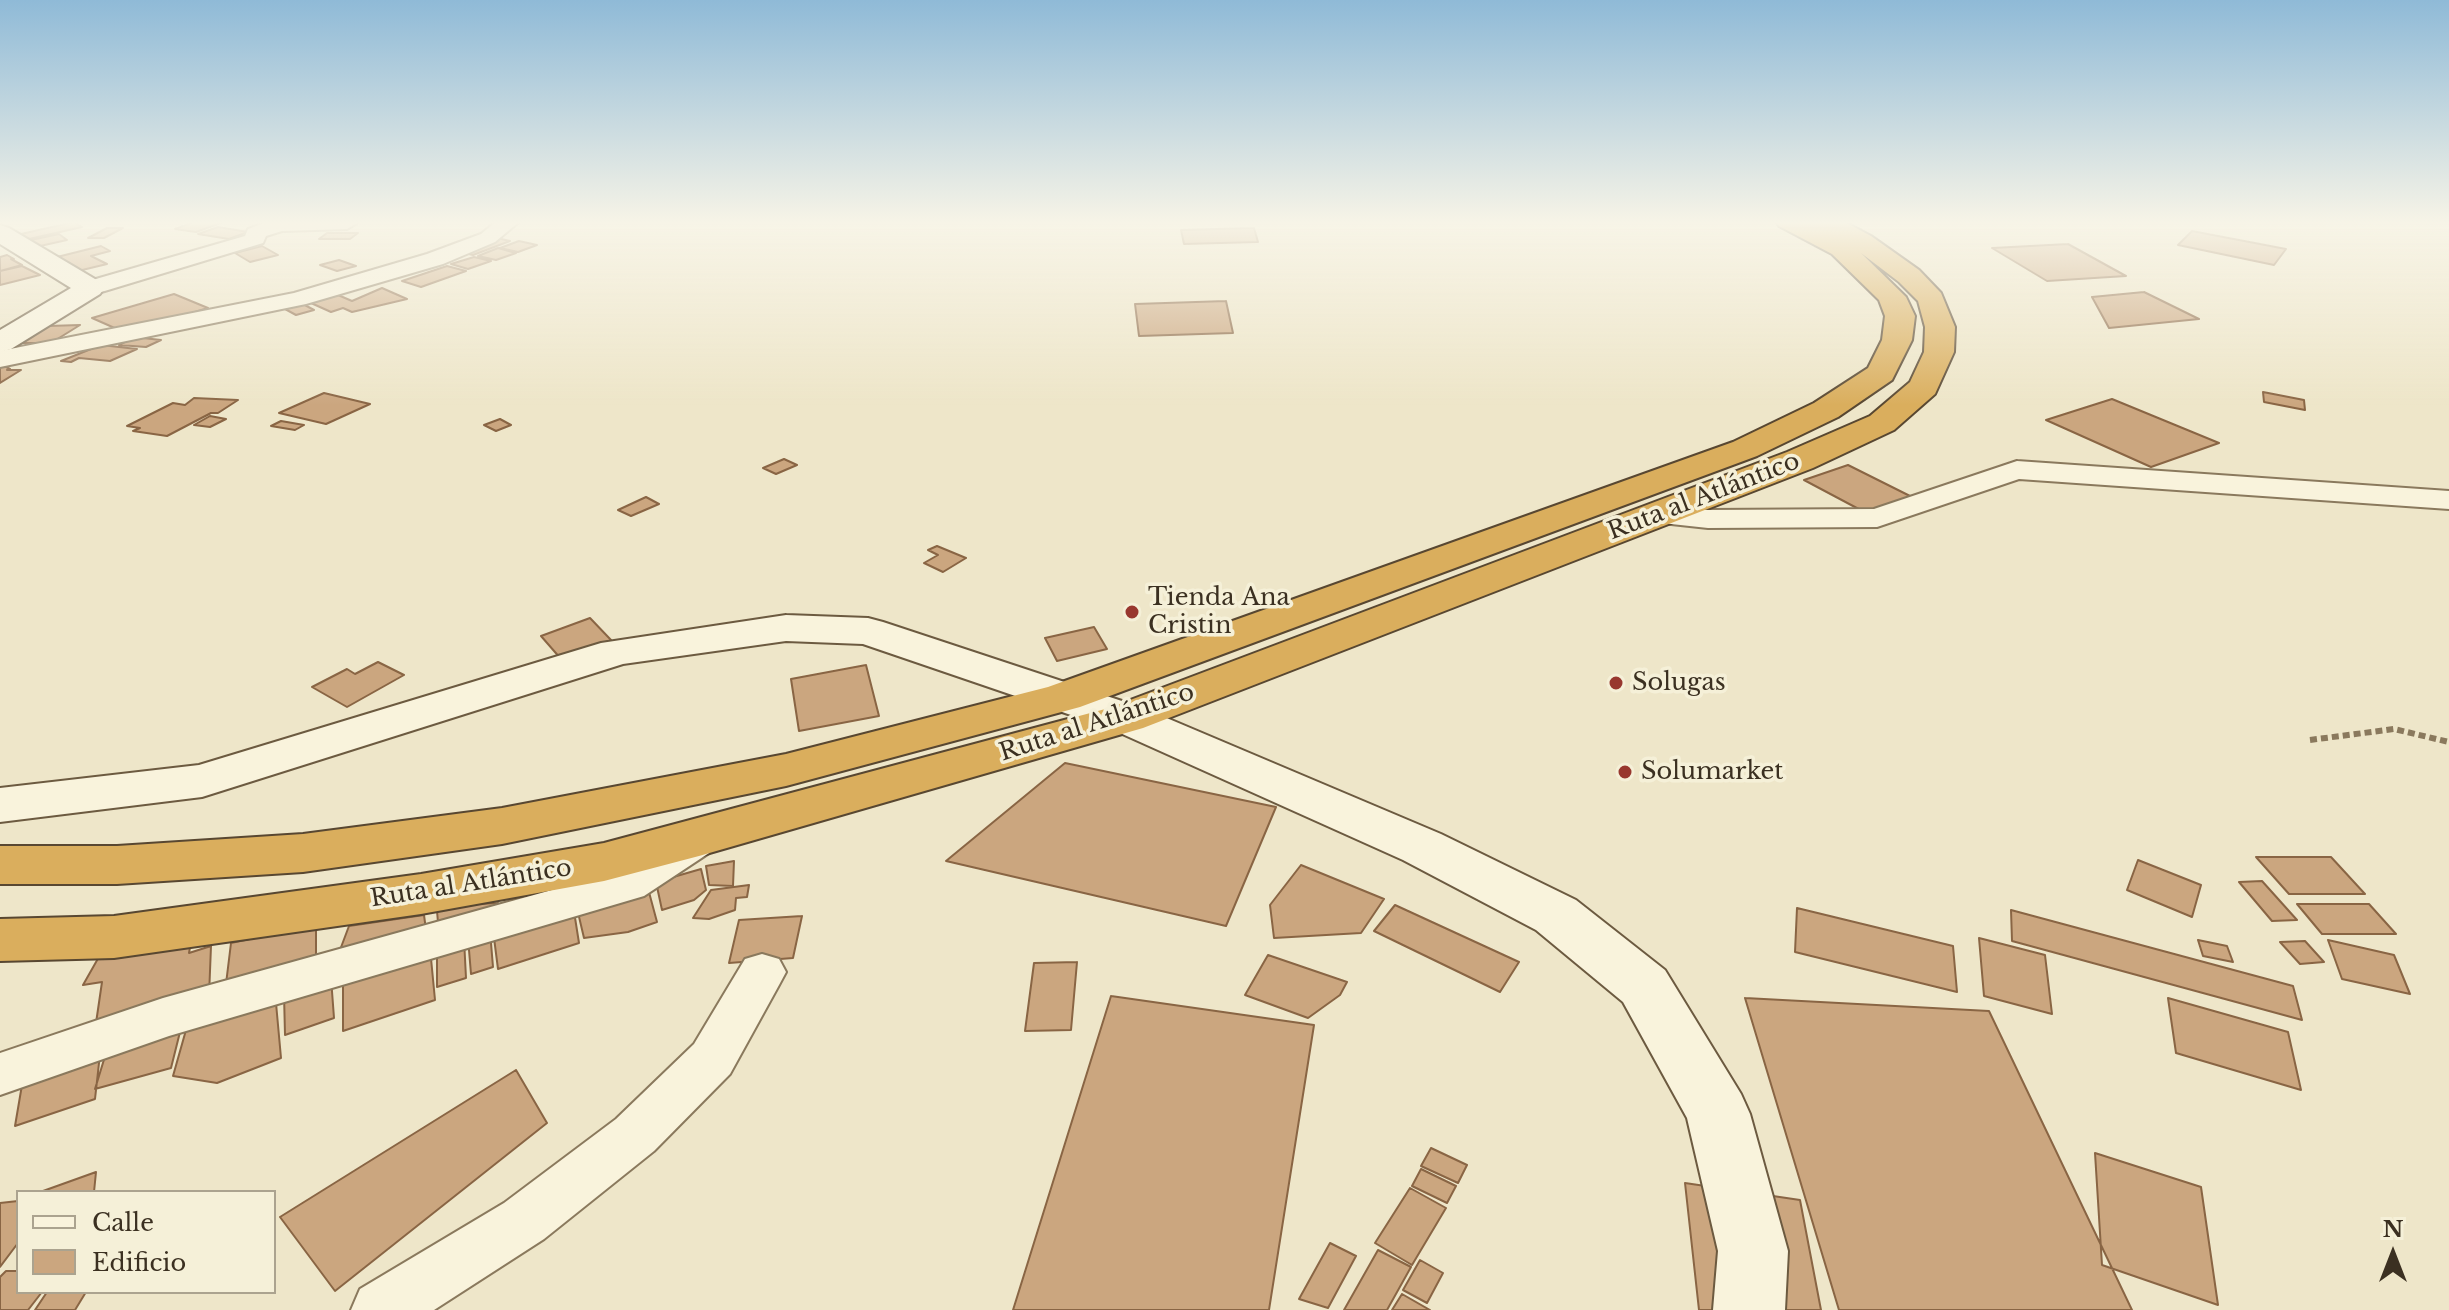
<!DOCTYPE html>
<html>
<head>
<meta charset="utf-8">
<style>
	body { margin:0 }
	#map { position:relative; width:2449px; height:1310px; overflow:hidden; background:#eee6c9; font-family:"Libre Baskerville",serif }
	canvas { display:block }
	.legend { position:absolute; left:16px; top:1190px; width:260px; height:104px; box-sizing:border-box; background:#f5f0d8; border:2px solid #aba38f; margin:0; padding:10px 14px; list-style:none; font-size:24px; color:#3b3021 }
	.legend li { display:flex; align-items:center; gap:16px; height:40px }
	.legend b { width:40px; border:2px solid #aba38f }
	.north { position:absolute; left:2353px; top:1214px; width:80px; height:80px; -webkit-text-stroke:6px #f5f0d8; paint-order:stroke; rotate:0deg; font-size:22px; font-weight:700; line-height:32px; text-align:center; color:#3b3021 }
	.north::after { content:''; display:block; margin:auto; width:28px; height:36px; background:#3b3021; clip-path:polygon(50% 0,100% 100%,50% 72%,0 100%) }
</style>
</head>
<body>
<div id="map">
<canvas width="2449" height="1310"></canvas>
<ul class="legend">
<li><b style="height:10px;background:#f9f3dc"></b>Calle</li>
<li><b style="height:22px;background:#cba67f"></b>Edificio</li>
</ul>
<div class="north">N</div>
</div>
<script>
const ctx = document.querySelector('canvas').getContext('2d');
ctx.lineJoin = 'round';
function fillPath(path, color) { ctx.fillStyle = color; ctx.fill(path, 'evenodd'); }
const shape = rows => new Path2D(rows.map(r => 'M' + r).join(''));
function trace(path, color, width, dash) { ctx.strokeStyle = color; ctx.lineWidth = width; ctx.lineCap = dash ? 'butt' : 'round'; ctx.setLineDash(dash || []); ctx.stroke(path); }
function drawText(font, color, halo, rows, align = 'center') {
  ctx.font = font + ' "Libre Baskerville",serif'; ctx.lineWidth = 7; ctx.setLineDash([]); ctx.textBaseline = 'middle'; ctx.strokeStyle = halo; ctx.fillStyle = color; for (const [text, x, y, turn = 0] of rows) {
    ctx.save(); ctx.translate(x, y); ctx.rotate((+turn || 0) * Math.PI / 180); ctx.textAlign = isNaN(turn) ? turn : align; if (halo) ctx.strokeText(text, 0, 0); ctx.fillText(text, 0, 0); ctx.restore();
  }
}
const building = shape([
	[196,221,226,221,196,232,175,229,196,221],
	[74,222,82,227,29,239,21,234,74,222],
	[218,227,248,232,229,239,198,234,218,227],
	[107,228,123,228,104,238,88,238,107,228],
	[1254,228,1258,242,1184,244,1181,230,1254,228],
	[2192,231,2286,249,2274,265,2178,245,2192,231],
	[327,233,358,233,350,239,319,239,327,233],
	[59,234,67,240,40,246,31,240,59,234],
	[497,238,510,241,473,255,460,252,497,238],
	[519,241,537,245,518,252,500,248,519,241],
	[2068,244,2126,276,2047,281,1992,248,2068,244],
	[101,246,110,251,91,256,107,264,78,271,53,258,101,246],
	[262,246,278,255,250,262,235,253,262,246],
	[498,248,516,253,496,260,478,256,498,248],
	[7,255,14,259,11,259,22,265,0,271,0,257,7,255],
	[474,257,491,261,468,269,451,264,474,257],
	[339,260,356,266,337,271,320,265,339,260],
	[22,266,40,275,0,285,0,271,22,266],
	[447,266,466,271,421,287,402,281,447,266],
	[382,288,407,299,352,312,343,308,331,312,311,303,338,295,352,301,382,288],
	[2144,292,2199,319,2109,328,2092,297,2144,292],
	[174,294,208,308,126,333,92,318,174,294],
	[1226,301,1233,333,1139,336,1135,304,1226,301],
	[303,304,314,310,296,315,285,309,303,304],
	[80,325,51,343,19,343,48,326,80,325],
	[134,337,161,340,146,347,119,345,134,337],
	[101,345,137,349,110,361,79,358,71,362,61,361,101,345],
	[0,364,10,369,7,370,21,370,0,383,0,364],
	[2263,392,2304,400,2305,410,2264,402,2263,392],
	[324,393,370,404,326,424,279,413,324,393],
	[194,398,238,400,218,413,211,413,167,436,133,431,140,428,127,426,173,403,185,405,194,398],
	[2112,399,2219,443,2151,467,2046,420,2112,399],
	[210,416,226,419,210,427,194,425,210,416],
	[500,419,511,425,496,431,484,425,500,419],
	[281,421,304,425,295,430,271,426,281,421],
	[784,459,797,465,776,474,763,468,784,459],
	[1848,465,1914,498,1870,515,1804,480,1848,465],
	[646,497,659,504,631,516,618,510,646,497],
	[937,546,966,558,943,572,924,563,938,555,928,550,937,546],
	[590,618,611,640,561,659,541,636,590,618],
	[1094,627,1107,649,1057,661,1045,638,1094,627],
	[378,662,404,675,347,707,312,687,347,669,355,674,378,662],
	[866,665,879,716,799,731,791,679,866,665],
	[1065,763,1276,807,1226,926,946,861,1065,763],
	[2256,857,2331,857,2365,894,2289,894,2256,857],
	[2138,860,2201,885,2192,917,2127,890,2138,860],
	[734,861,733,886,709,885,706,866,734,861],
	[1301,865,1384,899,1361,933,1274,938,1270,905,1301,865],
	[701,869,706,890,694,900,662,910,656,882,701,869],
	[646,881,657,922,628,932,584,938,576,904,646,881],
	[2262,881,2297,920,2272,921,2239,882,2262,881],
	[749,885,747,897,736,898,735,910,709,919,693,918,711,890,749,885],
	[498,903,500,914,439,934,437,911,454,905,498,903],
	[2297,904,2369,904,2396,934,2322,934,2297,904],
	[573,905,579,943,498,969,493,930,573,905],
	[1395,905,1519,962,1500,992,1374,931,1395,905],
	[1797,908,1953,946,1957,992,1795,952,1797,908],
	[2011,910,2293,986,2302,1020,2012,941,2011,910],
	[424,915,426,930,337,958,349,926,424,915],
	[802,916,793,958,729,963,739,920,802,916],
	[316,925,316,964,225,992,231,943,316,925],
	[490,931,493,967,471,974,468,938,490,931],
	[1979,938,2045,955,2052,1014,1984,996,1979,938],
	[464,939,466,978,437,987,437,947,464,939],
	[2198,940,2227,946,2233,962,2203,956,2198,940],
	[2328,940,2394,955,2410,994,2342,979,2328,940],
	[2305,941,2324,962,2300,964,2280,942,2305,941],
	[191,942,189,953,211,946,209,996,96,1023,102,982,83,985,100,955,191,942],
	[430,948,435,1000,343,1031,343,977,430,948],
	[1268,955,1347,982,1340,995,1308,1018,1245,995,1268,955],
	[1077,962,1071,1030,1025,1031,1034,963,1077,962],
	[331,978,334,1018,285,1035,284,994,331,978],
	[275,992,281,1058,217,1083,173,1076,186,1030,275,992],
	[1111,996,1314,1025,1269,1310,1013,1310,1111,996],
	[1745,998,1989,1011,2132,1310,1839,1310,1745,998],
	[2168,998,2288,1032,2301,1090,2176,1053,2168,998],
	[180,1032,171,1068,95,1089,106,1053,180,1032],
	[100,1054,95,1099,15,1126,23,1079,100,1054],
	[516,1070,547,1123,335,1291,280,1217,516,1070],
	[1431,1148,1467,1165,1458,1183,1421,1166,1431,1148],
	[2095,1153,2201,1187,2218,1305,2102,1265,2095,1153],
	[1421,1169,1456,1186,1447,1203,1412,1186,1421,1169],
	[96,1172,94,1192,43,1192,43,1191,96,1172],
	[1685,1183,1800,1200,1821,1310,1699,1310,1685,1183],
	[1410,1188,1446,1208,1412,1265,1375,1243,1410,1188],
	[18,1201,18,1243,0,1267,0,1203,18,1201],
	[1330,1243,1356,1256,1328,1308,1299,1299,1330,1243],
	[1378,1250,1411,1267,1387,1310,1344,1310,1378,1250],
	[1420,1260,1443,1273,1427,1303,1403,1290,1420,1260],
	[6,1271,18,1271,18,1292,42,1292,28,1310,0,1310,0,1277,6,1271],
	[47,1292,86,1292,75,1310,35,1310,47,1292],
	[1402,1294,1430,1310,1392,1310,1402,1294]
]);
fillPath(building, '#cba67f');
trace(building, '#896544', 2);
const street = shape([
	[270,221,357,223,347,229,282,231,266,236,263,243,98,293,90,295,82,293,79,288,82,283,245,236,248,229,270,221],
	[497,221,520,221,495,242,443,264,306,304,0,367,0,351,294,293,427,254,481,234,497,221],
	[2017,461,2449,491,2449,509,2019,479,1877,527,1708,528,1662,523,1651,521,1647,514,1651,507,1662,505,1708,510,1874,509,2017,461],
	[694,827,709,831,715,842,709,853,644,896,169,1036,0,1095,0,1053,163,998,613,873,679,831,694,827],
	[762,954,779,959,786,972,779,985,730,1074,654,1151,544,1239,434,1310,351,1310,360,1289,504,1203,616,1119,694,1044,745,959,762,954]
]);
const secondary = shape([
	[0,225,9,228,100,282,104,288,100,294,11,349,0,352,0,330,71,288,0,244,0,225],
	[786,615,868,618,883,622,1143,708,1441,834,1576,900,1665,970,1741,1094,1750,1114,1788,1251,1785,1310,1713,1310,1718,1251,1687,1118,1623,1002,1536,930,1403,860,1109,728,863,644,786,641,623,664,202,797,0,822,0,788,199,765,601,643,786,615]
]);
const highway = shape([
	[1776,221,1843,221,1871,236,1919,270,1941,293,1955,327,1954,352,1935,394,1894,430,1813,468,1143,728,699,856,604,881,421,914,114,958,0,961,0,919,114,916,421,874,604,843,1109,708,1787,452,1870,416,1910,382,1924,352,1925,327,1918,301,1899,282,1861,253,1906,297,1915,316,1912,340,1892,380,1838,417,1757,456,1080,707,786,786,502,844,303,872,117,884,0,884,0,846,117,846,303,834,502,808,786,754,1048,687,1733,442,1814,403,1868,368,1882,340,1885,316,1879,300,1832,254,1779,226,1776,221]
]);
trace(street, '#8a795d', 4);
trace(secondary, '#6c5a40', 4);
trace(highway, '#584731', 4);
trace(shape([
	[2310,740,2394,729,2449,742]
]), '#8a795d', 6, [7, 4]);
fillPath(street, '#f9f3dc');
fillPath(secondary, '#f9f3dc');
fillPath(highway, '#daae5d');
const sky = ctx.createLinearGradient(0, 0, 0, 405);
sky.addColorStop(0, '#8fbad7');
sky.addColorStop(0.55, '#f7f4e7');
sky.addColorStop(1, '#f7f4e700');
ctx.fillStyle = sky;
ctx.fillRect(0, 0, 2449, 405);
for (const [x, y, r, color] of [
	[1132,612,8,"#98372e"],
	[1616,683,8,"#98372e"],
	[1625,772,8,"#98372e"]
]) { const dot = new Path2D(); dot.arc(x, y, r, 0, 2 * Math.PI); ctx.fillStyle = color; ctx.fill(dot); trace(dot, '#f5f0d8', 3); }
drawText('24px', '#3b3021', '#f5f0d8', [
	["Ruta al Atlántico",1704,497,-21],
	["Ruta al Atlántico",1097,723,-18],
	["Ruta al Atlántico",471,884,-9]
]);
drawText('24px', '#3b3021', '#f5f0d8', [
	["Tienda Ana",1148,598],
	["Cristin",1148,626],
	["Solugas",1632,683],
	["Solumarket",1641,772]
], 'left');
</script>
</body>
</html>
